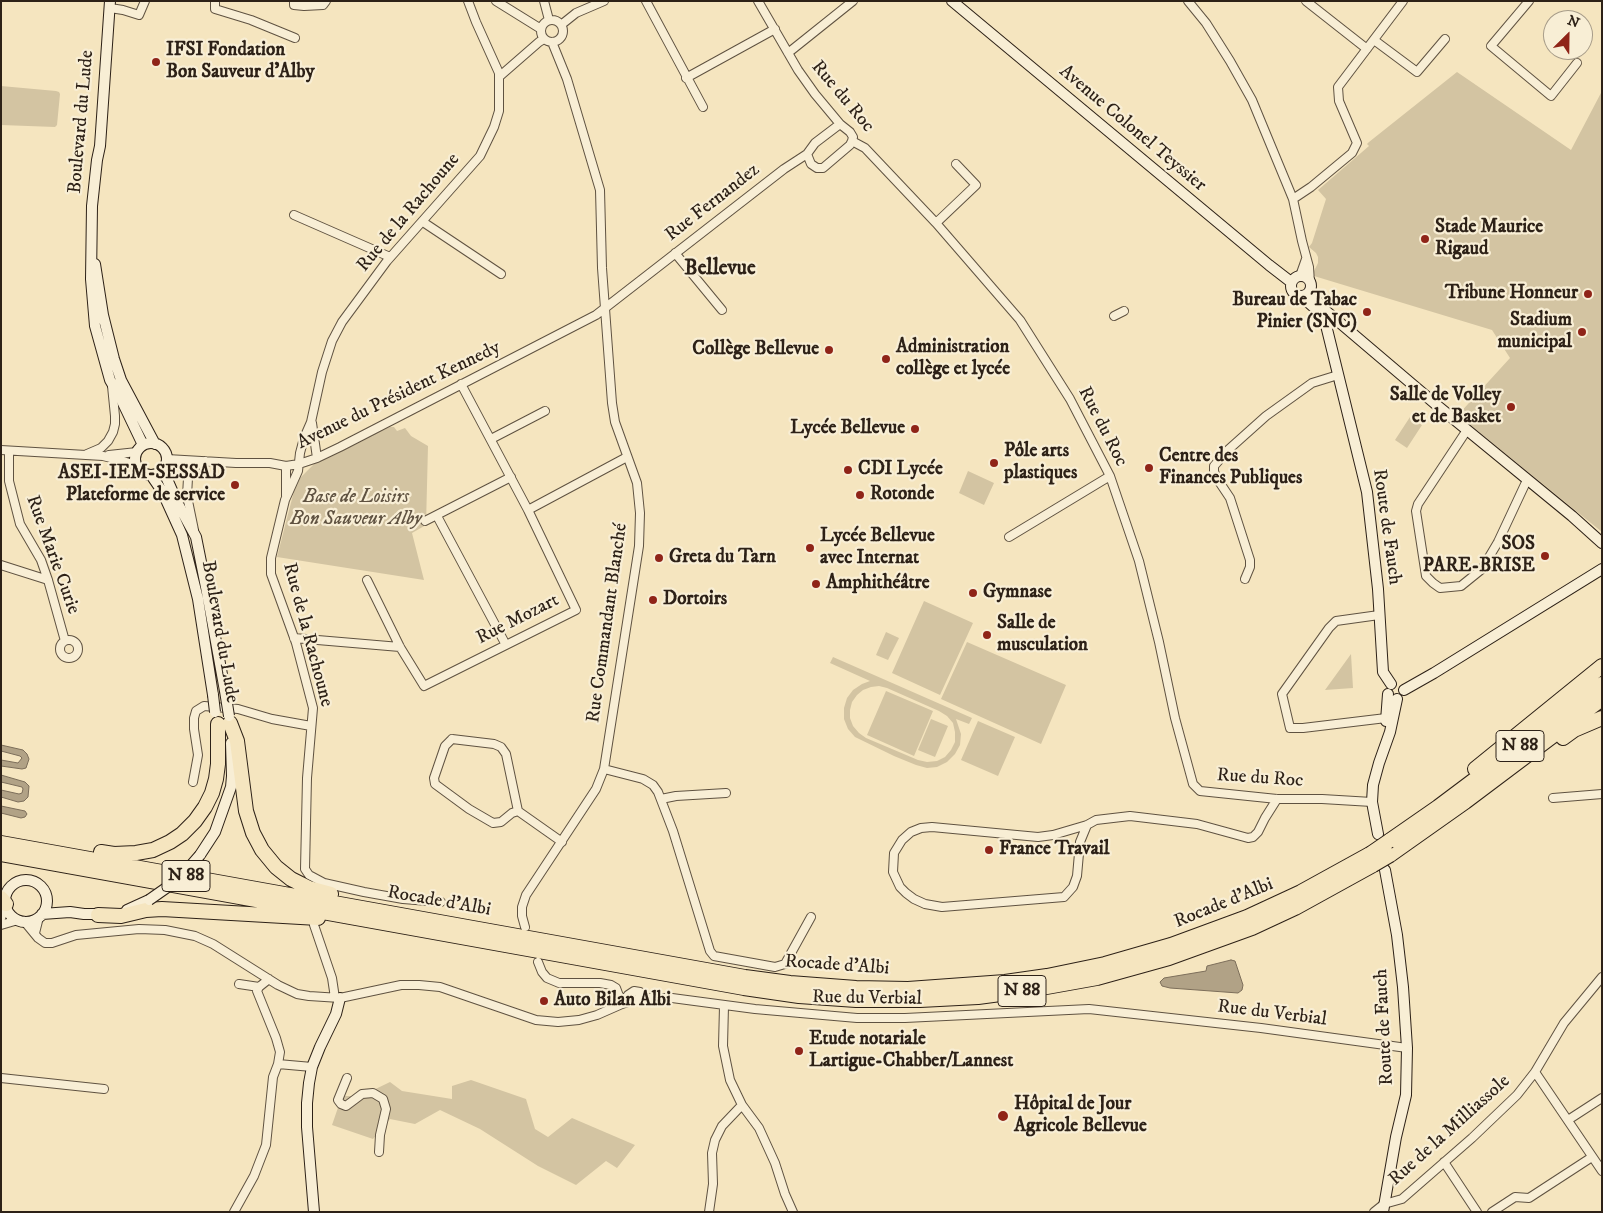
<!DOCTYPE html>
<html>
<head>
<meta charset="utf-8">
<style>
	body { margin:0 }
	#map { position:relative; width:1603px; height:1213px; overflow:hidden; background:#f5e5bf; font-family:"IM FELL DW Pica",serif }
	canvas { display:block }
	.frame { position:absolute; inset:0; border:2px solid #2d2117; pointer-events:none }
	.north { position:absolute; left:1543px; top:10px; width:50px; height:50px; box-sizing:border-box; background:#f8eed5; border:1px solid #a79c89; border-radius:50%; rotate:23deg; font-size:14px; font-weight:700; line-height:20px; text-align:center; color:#2d2117 }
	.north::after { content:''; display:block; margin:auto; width:18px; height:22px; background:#8f2418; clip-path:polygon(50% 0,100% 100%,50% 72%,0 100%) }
</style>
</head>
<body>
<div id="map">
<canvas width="1603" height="1213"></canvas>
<div class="frame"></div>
<div class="north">N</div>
</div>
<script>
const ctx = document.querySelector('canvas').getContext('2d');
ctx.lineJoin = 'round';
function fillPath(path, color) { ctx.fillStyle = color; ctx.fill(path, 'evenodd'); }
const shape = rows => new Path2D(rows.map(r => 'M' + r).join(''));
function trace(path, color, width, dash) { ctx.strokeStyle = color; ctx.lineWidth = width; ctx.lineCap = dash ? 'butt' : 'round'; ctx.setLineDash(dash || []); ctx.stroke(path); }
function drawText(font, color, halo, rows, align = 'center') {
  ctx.font = font + ' "IM FELL DW Pica",serif'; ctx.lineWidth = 4.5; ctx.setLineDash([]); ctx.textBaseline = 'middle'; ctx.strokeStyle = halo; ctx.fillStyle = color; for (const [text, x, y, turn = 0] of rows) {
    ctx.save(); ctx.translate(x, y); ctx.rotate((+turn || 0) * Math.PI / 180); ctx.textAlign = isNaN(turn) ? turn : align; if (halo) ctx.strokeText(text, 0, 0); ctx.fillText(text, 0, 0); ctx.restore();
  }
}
fillPath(shape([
	[1457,72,1571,150,1602,91,1602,532,1458,415,1510,358,1492,330,1314,276,1313,273,1318,263,1318,257,1316,253,1309,247,1312,243,1326,199,1318,190,1369,146,1367,144,1369,142],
	[1,86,56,91,59,92,60,94,57,125,55,127,1,125],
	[1410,417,1422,425,1407,448,1395,440],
	[390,427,394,427,397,431,405,428,411,436,428,446,426,525,412,533,424,580,277,557,294,491,300,478,315,463],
	[968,471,994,483,984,505,959,493],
	[924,601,973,623,940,695,892,673],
	[886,632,899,638,888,660,876,655],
	[967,642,1066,685,1041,744,941,699],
	[1351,654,1353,688,1325,690],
	[833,657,972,718,969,724,956,719,961,734,960,745,955,754,947,762,937,767,927,768,916,765,894,756,855,737,848,729,844,719,844,708,847,698,853,690,862,684,870,681,830,663],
	[879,686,887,688,939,711,947,716,953,723,955,732,955,742,951,750,945,757,937,761,927,762,918,760,866,738,859,733,853,726,850,718,850,710,852,702,857,695,863,690,871,687],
	[886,691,933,711,914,756,867,735],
	[931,719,948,726,935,757,918,750],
	[978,721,1015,737,998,776,961,760],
	[471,1080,526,1099,535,1129,548,1137,572,1118,635,1145,617,1168,606,1161,576,1185,538,1166,480,1129,440,1110,415,1124,390,1119,373,1139,332,1125,342,1096,361,1096,390,1082,402,1091,452,1099,452,1086]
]), '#d3c4a2');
const water = shape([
	[1,745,23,750,27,754,29,759,26,768,22,769,1,766,1,760,18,763,22,758,20,756,1,751,1,745],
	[1,775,25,782,29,786,28,797,24,801,18,802,1,797,1,790,19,794,22,793,23,789,22,787,1,782,1,775],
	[1,806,25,811,27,814,25,817,21,818,1,813,1,806],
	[1231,960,1235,961,1243,985,1242,990,1238,993,1170,988,1162,986,1160,982,1164,978,1206,971,1207,966,1231,960]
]);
fillPath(water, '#b1a286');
trace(water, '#7c6e5a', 1);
const street = shape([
	[215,1,215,9,251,20,295,38],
	[294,1,294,5,304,6,323,5,326,1],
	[496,1,541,29],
	[544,1,549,20],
	[646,1,703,107],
	[758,1,798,70,815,94,840,124,850,132,853,137,852,141],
	[1188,1,1206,23,1230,61,1252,100,1293,199,1302,241,1309,267,1310,283],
	[1306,1,1367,49],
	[1529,1,1491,46,1551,96,1577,63],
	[110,8,123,10,139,15,145,1],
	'541 31a11 11 0 1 1 22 0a11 11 0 1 1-22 0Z',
	[561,25,576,13,604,1],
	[1374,40,1417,72,1445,39],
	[788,53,853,1],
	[500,76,539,42,544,39],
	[686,78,775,29],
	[852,141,865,148,936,223,1020,320,1070,399,1110,476,1139,561,1159,642,1175,718,1193,784,1200,791,1277,799,1322,799,1372,802],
	[807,154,811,164,817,168,823,168,850,145,852,141],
	[1293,199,1311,187,1352,153,1357,143,1339,101,1338,87,1403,1],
	[294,215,390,257],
	[423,222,501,274],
	[936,223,976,185,956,164],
	[675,253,722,310],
	[1300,276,1306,259],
	[1114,316,1124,311],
	[312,423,317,458],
	[1467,430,1418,504,1416,511,1426,576,1433,583,1440,588,1461,586,1482,569,1498,542,1527,480],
	[491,439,545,411],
	[1,450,103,456,123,461,136,465],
	[9,451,9,481,20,524,41,560,48,580,65,641],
	[87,454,101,448,108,441,113,432,115,424,115,416,112,386],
	[109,455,137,452],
	[167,459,236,463,270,463,286,466,299,464,317,458,340,447,596,315,784,169,807,154,815,143,840,124],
	[286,496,286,466],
	[528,510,627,457],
	[437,516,506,645],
	[425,521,511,477],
	[194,530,187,496,188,478,194,467,205,461],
	[1009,537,1110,476],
	[1,565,48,580],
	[1245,579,1250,567,1250,560,1230,498,1216,477,1214,471,1214,466,1228,450,1266,416,1312,383,1338,375],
	[367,580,400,647,424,686,576,610,528,510,461,384],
	[1379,615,1336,621,1329,628,1282,694,1290,728,1303,728,1386,718],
	[294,638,400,647],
	'60 649a9 9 0 1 1 18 0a9 9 0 1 1-18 0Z',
	[452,739,494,744,501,747,506,754,518,811,512,813,501,822,493,823,469,809,435,784,434,778,445,746,452,739],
	[604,769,643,779,653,785,658,792,673,831,710,951,714,956,775,967,785,964,811,917],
	[193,782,198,755,194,729,194,718,196,711,204,706,238,709,272,719,311,726],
	[1553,798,1602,794],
	[661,799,676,796,726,793],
	[518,811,562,842],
	[1087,825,1080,842,1077,876,1073,887,1064,897,942,907,925,904,914,899,906,893,900,887,893,872,894,853,902,840,911,832,921,828,932,827,1038,837,1053,835,1087,825,1096,820,1130,816,1197,824,1248,838,1253,837,1258,832,1265,818,1277,799],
	[441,902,403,899,364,892,324,883,309,875,305,869,307,778,313,708,296,643,271,574,271,558,285,500,298,471,300,453,304,438,311,422,322,372,332,341,342,322,387,261,480,156,494,127,499,111,499,73,476,22,468,1],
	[1,918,6,907],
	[24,921,38,938,45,943,52,943,76,935,139,929,165,930,195,936,213,944,278,985,297,994,309,996,340,998,401,985,419,985,440,987,536,1020,558,1022,579,1020,597,1015,622,1004,637,999,648,998,672,998,755,1009,857,1018,905,1018,1089,1009,1261,1028,1407,1048],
	[1,925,18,920],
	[314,925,332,978,335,998],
	[525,927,522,916,522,907,526,895,596,789,604,769,639,546,640,513,637,483,615,422,612,403,602,268,600,190,567,79,552,42],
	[35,933,39,917],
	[538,962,542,972,547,978,559,983,600,983,611,985,616,988,622,1004],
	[239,984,259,987],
	[622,1004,628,995,634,991,640,992,648,998],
	[724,1006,723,1046,730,1080,742,1105,759,1128,775,1163,785,1194,793,1212],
	[278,1064,312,1067],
	[1535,1072,1602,1171],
	[1,1078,104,1089],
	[347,1078,338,1100,341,1104,346,1106,362,1094,373,1093,383,1099,386,1109,380,1135,379,1152],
	[1568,1120,1602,1098],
	[1444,1162,1477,1212],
	[234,1212,254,1176,266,1145,273,1077,278,1064,280,1052,276,1038,257,991,259,987,269,979],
	[709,1212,713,1184,712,1153,715,1140,722,1126,742,1105],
	[1374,1212,1384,1204,1402,1199,1472,1138,1517,1095,1535,1072,1564,1023,1602,977],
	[1492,1212,1515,1197,1529,1198,1592,1157]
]);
const secondary = shape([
	[110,1,100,146,97,160,92,206,91,279,95,326,110,380,121,399,143,445],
	[952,1,1269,265,1291,282],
	[95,264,103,315,114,359,121,380,155,444],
	'1291 286a10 10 0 1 1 20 0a10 10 0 1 1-20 0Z',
	[1310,290,1314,298,1326,311,1439,407,1572,516,1602,543],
	[1301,296,1325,317],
	[1324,317,1367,492,1378,589,1383,672,1391,684],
	'135 459a16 16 0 1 1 32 0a16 16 0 1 1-32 0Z',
	[163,470,178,504,196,537,206,587,225,691],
	[151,475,162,491,182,535,198,599,213,695],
	[1404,690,1434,673,1602,569],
	[1386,721,1388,694],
	[1378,834,1372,802,1373,785,1379,763,1390,732,1397,699],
	[200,855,215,832,231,787,232,776,231,743],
	'5 901a21 21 0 1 1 42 0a21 21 0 1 1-42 0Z',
	[127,910,149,900],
	[42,914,70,912,84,914,103,914],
	[314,1212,307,1127,307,1103,309,1083,312,1067,320,1047,336,1014,340,998],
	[1383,1212,1396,1137,1406,1095,1407,1048,1403,987,1397,935,1385,870]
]);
const highway = shape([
	[230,723,237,741,246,811,253,833,262,850,276,867,291,879,309,888,331,894],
	[1563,738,1574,730,1602,718],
	[1475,769,1602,666],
	[1389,841,1438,807,1602,684],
	[1,843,745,977,790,983,856,988,908,989,1005,982,1047,976,1105,964,1171,945,1247,917,1301,892,1370,854],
	[101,852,114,854,136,853,153,850,170,842,182,834,195,821,205,807,212,793,216,779,218,764,218,724],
	[1,854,744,988,799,996,856,1000,920,1000,978,997,1030,990,1097,978,1169,958,1252,928,1295,908,1373,865],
	[1390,855,1465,802,1602,699],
	[1,898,6,904],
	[98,915,121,916,146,910,162,909,318,918]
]);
trace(street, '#5f5241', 10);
trace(secondary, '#2d2117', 12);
trace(highway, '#2d2117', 16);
trace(street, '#f8eed5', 8);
trace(secondary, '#f8eed5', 10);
trace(highway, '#f5e5bf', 14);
const secondaryBridge = shape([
	[225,691,229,716],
	[213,695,215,712],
	[149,900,179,879,200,855]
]);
const highwayBridge = shape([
	[1370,854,1389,841],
	[1373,865,1390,855]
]);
trace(secondaryBridge, '#2d2117', 12, []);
trace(highwayBridge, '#2d2117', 16, []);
trace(secondaryBridge, '#f8eed5', 10);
trace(highwayBridge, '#f5e5bf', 14);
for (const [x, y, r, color] of [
	[156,62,5,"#8f2418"],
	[1425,239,5,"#8f2418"],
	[1588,294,5,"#8f2418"],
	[1367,312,5,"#8f2418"],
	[1582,332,5,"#8f2418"],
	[829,350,5,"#8f2418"],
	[886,359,5,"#8f2418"],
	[1511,407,5,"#8f2418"],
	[915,429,5,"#8f2418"],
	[994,463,5,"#8f2418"],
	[1149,468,5,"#8f2418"],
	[848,470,5,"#8f2418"],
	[235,485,5,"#8f2418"],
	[860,495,5,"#8f2418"],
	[810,548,5,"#8f2418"],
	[1545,556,5,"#8f2418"],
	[659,558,5,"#8f2418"],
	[816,584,5,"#8f2418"],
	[973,593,5,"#8f2418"],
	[653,600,5,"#8f2418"],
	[987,635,5,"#8f2418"],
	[989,850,5,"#8f2418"],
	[544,1001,5,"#8f2418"],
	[799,1051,5,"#8f2418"],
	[1003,1116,6,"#8f2418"]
]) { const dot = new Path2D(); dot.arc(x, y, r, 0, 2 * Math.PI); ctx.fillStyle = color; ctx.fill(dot); trace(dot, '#f8eed5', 2); }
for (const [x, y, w] of [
	[1520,746,48],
	[186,876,48],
	[1022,991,48]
]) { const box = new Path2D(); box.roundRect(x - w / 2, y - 15.5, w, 31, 4); ctx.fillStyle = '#f8eed5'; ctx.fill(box); trace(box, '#2d2117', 1); }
drawText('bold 18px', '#2d2117', null, [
	["N 88",1520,746],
	["N 88",186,876],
	["N 88",1022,991]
]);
drawText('bold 19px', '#2d2117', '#f8eed5', [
	["IFSI Fondation",166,51],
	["Bon Sauveur d'Alby",166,73],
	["Stade Maurice",1435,228],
	["Rigaud",1435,250],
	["Tribune Honneur",1578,294,"right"],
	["Bureau de Tabac",1357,301,"right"],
	["Pinier (SNC)",1357,323,"right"],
	["Stadium",1572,321,"right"],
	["municipal",1572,343,"right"],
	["Administration",896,348],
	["collège et lycée",896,370],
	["Collège Bellevue",819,350,"right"],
	["Salle de Volley",1501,396,"right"],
	["et de Basket",1501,418,"right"],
	["Lycée Bellevue",905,429,"right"],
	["Pôle arts",1004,452],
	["plastiques",1004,474],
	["Centre des",1159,457],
	["Finances Publiques",1159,479],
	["CDI Lycée",858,470],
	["ASEI-IEM-SESSAD",225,474,"right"],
	["Plateforme de service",225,496,"right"],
	["Rotonde",870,495],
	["Lycée Bellevue",820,537],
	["avec Internat",820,559],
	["SOS",1535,545,"right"],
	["PARE-BRISE",1535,567,"right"],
	["Greta du Tarn",669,558],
	["Amphithéâtre",826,584],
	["Gymnase",983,593],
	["Dortoirs",663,600],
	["Salle de",997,624],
	["musculation",997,646],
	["France Travail",999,850],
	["Auto Bilan Albi",554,1001],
	["Etude notariale",809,1040],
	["Lartigue-Chabber/Lannest",809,1062],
	["Hôpital de Jour",1014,1105],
	["Agricole Bellevue",1014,1127]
], 'left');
drawText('19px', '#2d2117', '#f8eed5', [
	["Rue du Roc",842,97,50],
	["Boulevard du Lude",82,122,-85],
	["Avenue Colonel Teyssier",1132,129,40],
	["Rue Fernandez",713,203,-38],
	["Rue de la Rachoune",409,213,-50],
	["Avenue du Président Kennedy",399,396,-26],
	["Rue du Roc",1102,427,63],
	["Route de Fauch",1386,527,82],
	["Rue Marie Curie",52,555,70],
	["Rue Mozart",518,620,-27],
	["Rue Commandant Blanché",608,623,-82],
	["Boulevard du Lude",219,632,80],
	["Rue de la Rachoune",307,635,75],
	["Rue du Roc",1260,779,4],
	["Rocade d'Albi",439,902,10],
	["Rocade d'Albi",1224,904,-22],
	["Rocade d'Albi",837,966,4],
	["Rue du Verbial",867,999,1],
	["Rue du Verbial",1272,1014,7],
	["Route de Fauch",1385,1027,-93],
	["Rue de la Milliassole",1450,1131,-42]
]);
drawText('italic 19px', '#5f5241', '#f8eed5', [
	["Base de Loisirs",356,498],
	["Bon Sauveur Alby",356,520]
]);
drawText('bold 21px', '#2d2117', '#f8eed5', [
	["Bellevue",720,270]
]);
</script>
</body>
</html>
